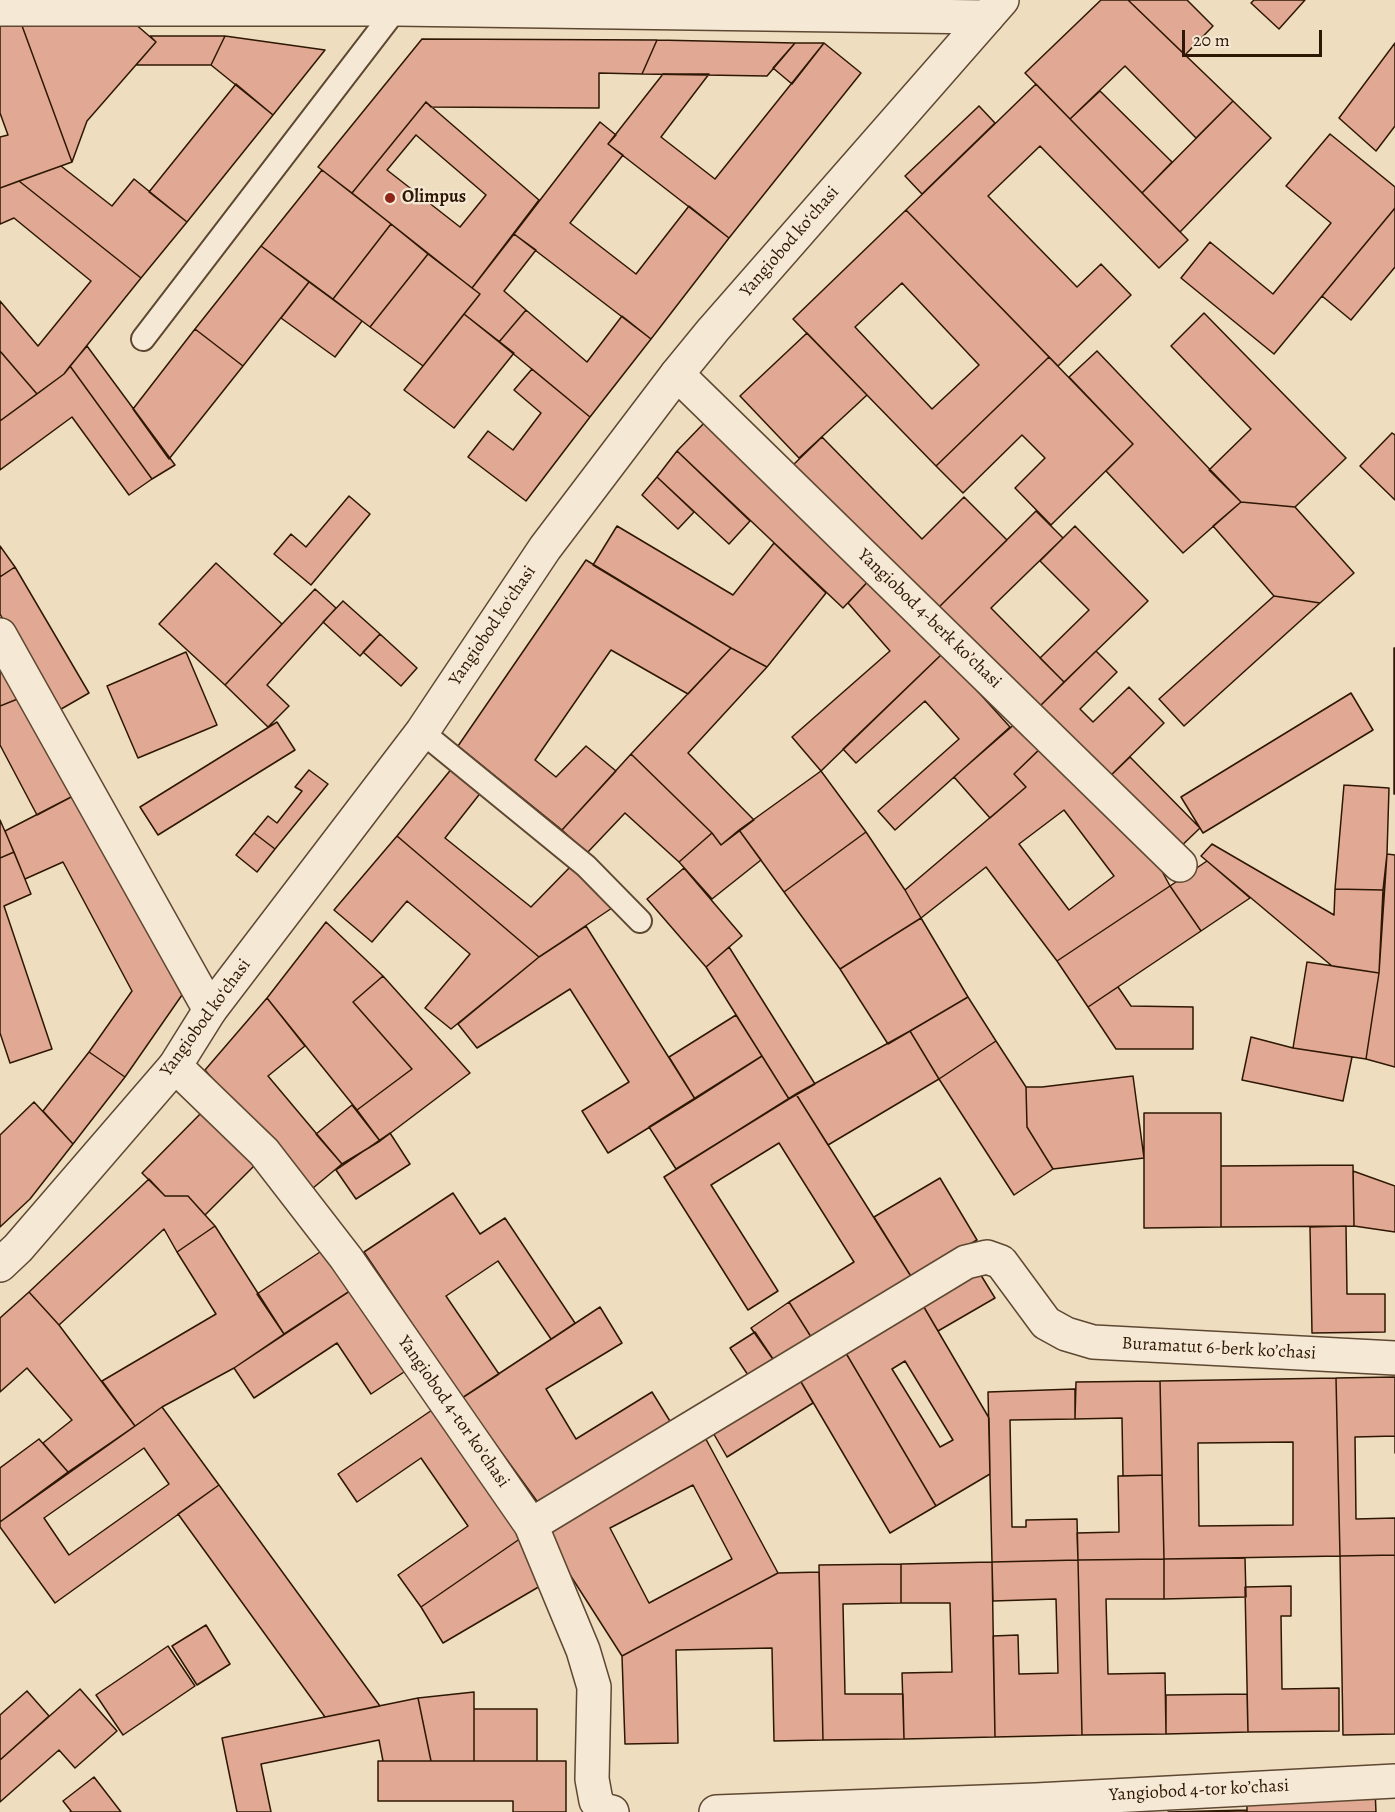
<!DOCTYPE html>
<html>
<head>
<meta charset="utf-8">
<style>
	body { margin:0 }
	#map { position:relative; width:1395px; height:1812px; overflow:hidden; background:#efddc0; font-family:Alegreya,serif }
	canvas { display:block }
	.scale { position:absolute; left:1182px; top:30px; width:140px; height:27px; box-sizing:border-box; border:3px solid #2e1703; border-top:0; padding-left:8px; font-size:18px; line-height:21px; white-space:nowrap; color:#2e1703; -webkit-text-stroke:4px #f5e9d6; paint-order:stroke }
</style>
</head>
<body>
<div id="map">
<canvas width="1395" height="1812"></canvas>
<div class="scale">20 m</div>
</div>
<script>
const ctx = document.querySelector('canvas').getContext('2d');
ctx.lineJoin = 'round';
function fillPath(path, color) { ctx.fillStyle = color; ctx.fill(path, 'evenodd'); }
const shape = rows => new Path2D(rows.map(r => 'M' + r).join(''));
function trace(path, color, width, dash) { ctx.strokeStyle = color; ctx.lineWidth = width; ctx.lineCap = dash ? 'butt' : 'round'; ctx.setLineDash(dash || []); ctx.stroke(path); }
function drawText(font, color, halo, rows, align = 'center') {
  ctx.font = font + ' Alegreya,serif'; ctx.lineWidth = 4.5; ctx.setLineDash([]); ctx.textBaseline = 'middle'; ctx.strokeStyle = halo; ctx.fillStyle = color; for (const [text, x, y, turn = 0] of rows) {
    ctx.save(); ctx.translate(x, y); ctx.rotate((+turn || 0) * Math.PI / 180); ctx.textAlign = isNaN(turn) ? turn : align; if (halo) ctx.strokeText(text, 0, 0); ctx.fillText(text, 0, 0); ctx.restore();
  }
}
const building = shape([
	[1101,0,1128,0,1233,101,1196,138,1125,66,1070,119,1025,73,1101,0],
	[1128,0,1187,0,1213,26,1185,55,1128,0],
	[1254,0,1305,0,1279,29,1251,3,1254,0],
	[133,22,156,42,87,121,72,162,21,23,133,22],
	[21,23,72,162,0,188,0,137,8,135,0,113,0,25,21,23],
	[150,36,225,36,211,65,136,65,156,42,150,36],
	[225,36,325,50,273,115,211,65,225,36],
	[422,39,657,40,642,74,599,73,599,108,431,107,426,102,352,193,318,167,422,39],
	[657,40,795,43,767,76,642,74,657,40],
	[795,43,824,43,792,84,773,68,795,43],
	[824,43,861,73,729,238,608,144,663,74,709,74,661,137,715,179,824,43],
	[1395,43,1395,126,1376,151,1339,118,1395,43],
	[236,84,273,115,187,222,149,192,236,84],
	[1036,84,1188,240,1159,268,1040,146,988,196,1077,287,1101,264,1131,295,1058,366,906,210,1036,84],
	[1100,91,1172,162,1142,193,1070,119,1100,91],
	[1233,101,1271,138,1180,232,1142,193,1233,101],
	[426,102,539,200,472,288,352,193,426,102],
	[416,135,486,195,460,227,387,170,416,135],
	[979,106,995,123,922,194,905,176,979,106],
	[600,122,616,135,608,144,623,155,570,223,636,274,689,206,729,238,651,339,514,234,600,122],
	[1330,134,1395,187,1395,208,1274,354,1181,278,1210,242,1273,294,1331,223,1286,186,1330,134],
	[61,166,112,206,134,179,187,222,141,278,19,181,61,166],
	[322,170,391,224,333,299,261,246,322,170],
	[19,181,141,278,64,374,37,394,0,351,0,301,38,346,91,281,14,218,0,224,0,188,19,181],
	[1395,208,1395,267,1351,320,1322,296,1395,208],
	[906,210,1049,357,936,466,793,319,906,210],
	[902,283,979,365,932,409,855,327,902,283],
	[391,224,428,254,370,327,333,299,391,224],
	[514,234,536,250,504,291,526,310,499,342,464,314,480,294,472,288,514,234],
	[261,246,309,282,243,366,195,329,261,246],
	[428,254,480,294,423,366,370,327,428,254],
	[309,282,362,321,335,357,281,318,309,282],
	[526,310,587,362,622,316,651,339,590,417,499,342,526,310],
	[1204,313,1346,458,1295,507,1241,502,1209,470,1251,429,1171,346,1204,313],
	[464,314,514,353,454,428,404,390,464,314],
	[195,329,243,366,169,459,133,409,195,329],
	[807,333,867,395,799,458,740,396,807,333],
	[87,346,175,465,152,479,70,366,87,346],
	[0,351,37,394,0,421,0,351],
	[1097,351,1241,502,1183,553,1106,471,1133,444,1069,377,1097,351],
	[1049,357,1133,444,1051,525,1015,488,1045,458,1022,435,963,493,936,466,1049,357],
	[70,366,152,479,129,495,72,417,0,470,0,421,64,374,70,366],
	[532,369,590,417,526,501,468,457,488,431,513,450,541,413,514,390,532,369],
	[708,419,874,575,843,608,677,451,708,419],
	[1392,433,1395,435,1395,500,1360,466,1392,433],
	[822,437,922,539,964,497,1007,540,935,611,792,466,822,437],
	[677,451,750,521,729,544,657,477,677,451],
	[657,477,694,512,678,529,642,495,657,477],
	[349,496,370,514,311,585,274,554,291,534,306,547,349,496],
	[1241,502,1295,507,1354,573,1320,603,1274,596,1213,526,1241,502],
	[1036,511,1063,538,991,608,1064,682,1035,711,935,611,1036,511],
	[617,526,733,595,774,543,826,593,767,667,731,648,593,565,617,526],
	[1075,526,1148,601,1064,682,1040,658,1089,610,1040,561,1075,526],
	[0,546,15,567,0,577,0,546],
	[586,560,731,648,688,694,611,650,535,760,556,777,586,746,616,771,562,830,458,746,586,560],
	[216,563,282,624,225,685,159,624,216,563],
	[15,567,89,693,56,712,0,614,0,577,15,567],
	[874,575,943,653,821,771,792,737,890,651,848,603,874,575],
	[315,589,336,608,267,685,289,706,268,727,225,685,315,589],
	[1274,596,1320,603,1184,726,1159,699,1274,596],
	[343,601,380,634,360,656,323,622,343,601],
	[380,634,417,668,401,686,363,652,380,634],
	[731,648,767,667,688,753,754,820,721,845,712,833,631,754,731,648],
	[1394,648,1395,648,1395,794,1394,794,1394,648],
	[0,650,25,696,0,706,0,650],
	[1096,651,1117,672,1080,709,1093,722,1129,687,1164,723,1104,782,1035,711,1096,651],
	[186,652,217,725,138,758,107,686,186,652],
	[943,653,1010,727,895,830,878,811,959,739,925,701,856,763,843,749,943,653],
	[1351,693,1373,730,1203,833,1181,797,1351,693],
	[25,696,75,795,37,815,0,745,0,706,25,696],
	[277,722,295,750,158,835,140,807,277,722],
	[1017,722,1041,748,1014,774,1026,787,990,818,954,777,1017,722],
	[1049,740,1141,832,1170,886,1057,961,986,867,921,918,905,890,1026,787,1014,774,1049,740],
	[1064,810,1114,876,1069,910,1019,844,1064,810],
	[631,754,712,833,679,862,625,813,587,853,562,830,631,754],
	[1130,757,1200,828,1174,853,1104,782,1130,757],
	[453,767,482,791,445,838,531,907,573,864,612,908,539,957,397,836,453,767],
	[309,770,328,784,275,849,254,833,268,816,277,823,302,791,295,787,309,770],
	[821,771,866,832,784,892,739,830,821,771],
	[1344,785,1389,788,1387,854,1383,890,1335,889,1344,785],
	[75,795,182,995,125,1077,89,1052,132,991,63,862,25,879,5,831,75,795],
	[0,820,14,852,0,858,0,820],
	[739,830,761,860,712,899,679,862,712,833,721,845,739,830],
	[866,832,905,890,921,918,840,969,784,892,866,832],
	[254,833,275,849,257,872,236,855,254,833],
	[397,836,539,957,451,1029,425,1008,470,954,407,901,372,942,334,910,397,836],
	[1212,844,1334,915,1335,889,1383,890,1379,973,1332,966,1201,856,1212,844],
	[14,852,31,894,4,906,52,1049,10,1063,0,1033,0,858,14,852],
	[1387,854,1395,855,1395,1067,1366,1059,1379,973,1387,854],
	[1207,861,1250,898,1201,931,1170,886,1207,861],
	[684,868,742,936,706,967,647,899,684,868],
	[1170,886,1201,931,1088,1007,1057,961,1170,886],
	[921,918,968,997,888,1044,840,969,921,918],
	[326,922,383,976,353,1002,412,1069,357,1110,267,998,326,922],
	[586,926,695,1099,608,1153,582,1111,629,1082,570,989,477,1048,458,1024,539,957,586,926],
	[729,947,815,1084,789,1099,706,967,729,947],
	[1307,962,1379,973,1366,1059,1293,1048,1307,962],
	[383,976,470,1073,380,1141,357,1110,412,1069,353,1002,383,976],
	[1118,987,1131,1006,1193,1007,1193,1049,1116,1049,1088,1007,1118,987],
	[968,997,996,1041,939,1079,910,1031,968,997],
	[267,998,305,1046,268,1076,342,1164,307,1193,205,1070,267,998],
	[736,1015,762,1056,695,1099,669,1057,736,1015],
	[910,1031,939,1079,828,1145,796,1094,910,1031],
	[1251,1037,1293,1048,1352,1057,1343,1101,1242,1080,1251,1037],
	[996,1041,1026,1087,1027,1127,1053,1169,1014,1195,939,1079,996,1041],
	[89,1052,125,1077,73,1144,43,1111,89,1052],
	[762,1056,789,1099,676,1169,649,1127,762,1056],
	[1133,1076,1144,1158,1053,1169,1027,1127,1026,1087,1042,1087,1133,1076],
	[796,1094,912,1278,813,1340,789,1302,854,1262,779,1143,711,1185,778,1291,748,1310,664,1177,796,1094],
	[34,1102,73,1144,30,1199,0,1227,0,1135,34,1102],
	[352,1105,380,1141,342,1164,316,1134,352,1105],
	[207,1107,260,1160,205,1215,188,1196,165,1196,142,1173,207,1107],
	[1144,1113,1221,1113,1221,1227,1144,1228,1144,1113],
	[390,1133,410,1164,356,1199,336,1170,390,1133],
	[1353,1165,1354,1226,1221,1227,1221,1166,1353,1165],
	[1353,1171,1395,1186,1395,1232,1354,1226,1353,1171],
	[940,1178,977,1240,912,1278,874,1217,940,1178],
	[149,1179,165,1196,188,1196,215,1226,177,1252,164,1229,59,1325,29,1292,149,1179],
	[453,1193,480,1234,505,1218,575,1323,551,1339,498,1261,446,1296,499,1374,462,1398,364,1252,453,1193],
	[215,1226,284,1334,234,1368,162,1407,135,1426,102,1381,216,1314,177,1252,215,1226],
	[1346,1226,1347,1294,1385,1294,1385,1332,1312,1333,1310,1227,1346,1226],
	[329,1246,356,1287,284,1334,257,1294,329,1246],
	[974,1264,995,1298,938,1331,918,1297,974,1264],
	[356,1287,410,1368,371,1394,337,1343,254,1398,234,1368,356,1287],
	[29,1292,59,1325,135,1426,68,1472,43,1443,72,1420,27,1368,0,1392,0,1318,29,1292],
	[918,1297,989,1418,990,1474,936,1506,840,1343,918,1297],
	[905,1361,953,1440,940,1447,892,1369,905,1361],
	[789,1302,813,1340,777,1365,751,1328,789,1302],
	[600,1307,622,1343,546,1389,576,1439,652,1392,673,1426,539,1504,462,1398,600,1307],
	[755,1332,777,1365,752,1381,730,1348,755,1332],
	[840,1343,936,1506,890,1533,794,1370,840,1343],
	[794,1370,813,1403,727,1457,708,1424,794,1370],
	[1395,1377,1395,1453,1395,1436,1355,1437,1356,1519,1395,1518,1395,1555,1340,1556,1336,1378,1395,1377],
	[1336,1378,1340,1556,1164,1559,1160,1381,1336,1378],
	[1293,1442,1293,1525,1199,1526,1198,1443,1293,1442],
	[1160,1381,1162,1475,1123,1476,1122,1418,1075,1419,1076,1382,1160,1381],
	[1075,1389,1075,1419,1010,1420,1012,1527,1026,1527,1026,1520,1077,1519,1078,1560,992,1562,988,1392,1075,1389],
	[162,1407,219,1485,55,1603,0,1527,0,1522,162,1407],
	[144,1448,169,1484,69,1555,44,1518,144,1448],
	[435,1408,524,1536,421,1607,398,1575,468,1526,421,1458,357,1502,338,1474,435,1408],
	[701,1430,778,1573,622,1656,542,1531,701,1430],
	[693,1485,732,1559,649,1603,610,1528,693,1485],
	[39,1439,68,1472,0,1522,0,1468,39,1439],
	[1162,1475,1164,1559,1078,1560,1077,1533,1119,1532,1118,1476,1162,1475],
	[219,1485,380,1706,325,1717,178,1514,219,1485],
	[524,1536,547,1582,443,1643,421,1607,524,1536],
	[1395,1555,1395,1734,1343,1735,1340,1556,1395,1555],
	[1245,1558,1246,1597,1164,1599,1164,1559,1245,1558],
	[1164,1559,1164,1599,1106,1599,1108,1674,1165,1673,1166,1734,1082,1735,1078,1560,1164,1559],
	[1078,1560,1082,1735,995,1737,993,1636,1018,1635,1019,1674,1058,1673,1056,1599,993,1601,992,1562,1078,1560],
	[992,1562,995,1737,904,1739,902,1673,952,1672,950,1603,901,1603,901,1564,992,1562],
	[901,1564,901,1603,843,1604,845,1694,903,1694,904,1739,823,1740,819,1565,901,1564],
	[819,1572,823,1740,774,1741,772,1648,676,1650,678,1743,625,1744,622,1656,778,1573,819,1572],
	[1291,1586,1291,1616,1281,1616,1282,1689,1339,1688,1339,1731,1248,1732,1245,1587,1291,1586],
	[206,1625,230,1664,197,1685,172,1646,206,1625],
	[168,1646,195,1686,123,1735,96,1695,168,1646],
	[80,1689,117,1731,75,1768,59,1750,0,1802,0,1760,80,1689],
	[27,1691,49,1716,0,1760,0,1715,27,1691],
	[474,1692,474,1761,431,1761,418,1698,474,1692],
	[1247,1694,1248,1732,1166,1734,1166,1695,1247,1694],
	[418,1698,431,1761,383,1761,379,1740,261,1764,271,1812,237,1812,222,1738,418,1698],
	[474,1709,537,1709,537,1761,474,1761,474,1709],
	[378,1761,566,1761,566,1812,513,1812,513,1801,378,1801,378,1761],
	[94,1777,121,1812,70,1812,71,1811,63,1801,94,1777],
	[1375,1789,1376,1812,1247,1812,1247,1793,1375,1789],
	[1247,1810,1247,1812,1168,1812,1247,1810]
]);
fillPath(building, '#e1a993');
trace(building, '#2e1703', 1.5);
const service = shape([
	[143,339,396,9],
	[422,732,586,866,640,921]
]);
const minor = shape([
	[0,9,396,9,987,17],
	[677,374,1180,865],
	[0,635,210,1010],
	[175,1066,264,1152,346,1258,531,1525,583,1650,594,1687,592,1779,596,1801,603,1810,612,1812],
	[531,1525,966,1262,987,1257,1001,1262,1046,1323,1066,1334,1093,1342,1395,1358],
	[716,1812,1036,1800,1395,1781]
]);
const tertiary = shape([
	[0,1265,18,1248,175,1066,210,1010,422,732,545,548,677,374,713,330,1002,0]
]);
trace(service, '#5e4832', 26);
trace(minor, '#5e4832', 36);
trace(tertiary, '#5e4832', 36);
trace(service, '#f5e9d6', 22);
trace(minor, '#f5e9d6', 33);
trace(tertiary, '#f5e9d6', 33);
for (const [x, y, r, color] of [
	[390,198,6,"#8f2418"]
]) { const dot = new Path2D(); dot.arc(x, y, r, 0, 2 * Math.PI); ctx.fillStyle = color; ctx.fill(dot); trace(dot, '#f5e9d6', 2); }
drawText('bold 18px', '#2e1703', '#f5e9d6', [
	["Olimpus",402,198]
], 'left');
drawText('18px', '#2e1703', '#f5e9d6', [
	["Yangiobod koʻchasi",790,242,-49],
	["Yangiobod 4-berk koʼchasi",929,619,44],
	["Yangiobod koʻchasi",493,626,-56],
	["Yangiobod koʻchasi",206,1018,-54],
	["Buramatut 6-berk koʼchasi",1219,1349,3],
	["Yangiobod 4-tor koʼchasi",453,1412,55],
	["Yangiobod 4-tor koʼchasi",1199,1791,-3]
]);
</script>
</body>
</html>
